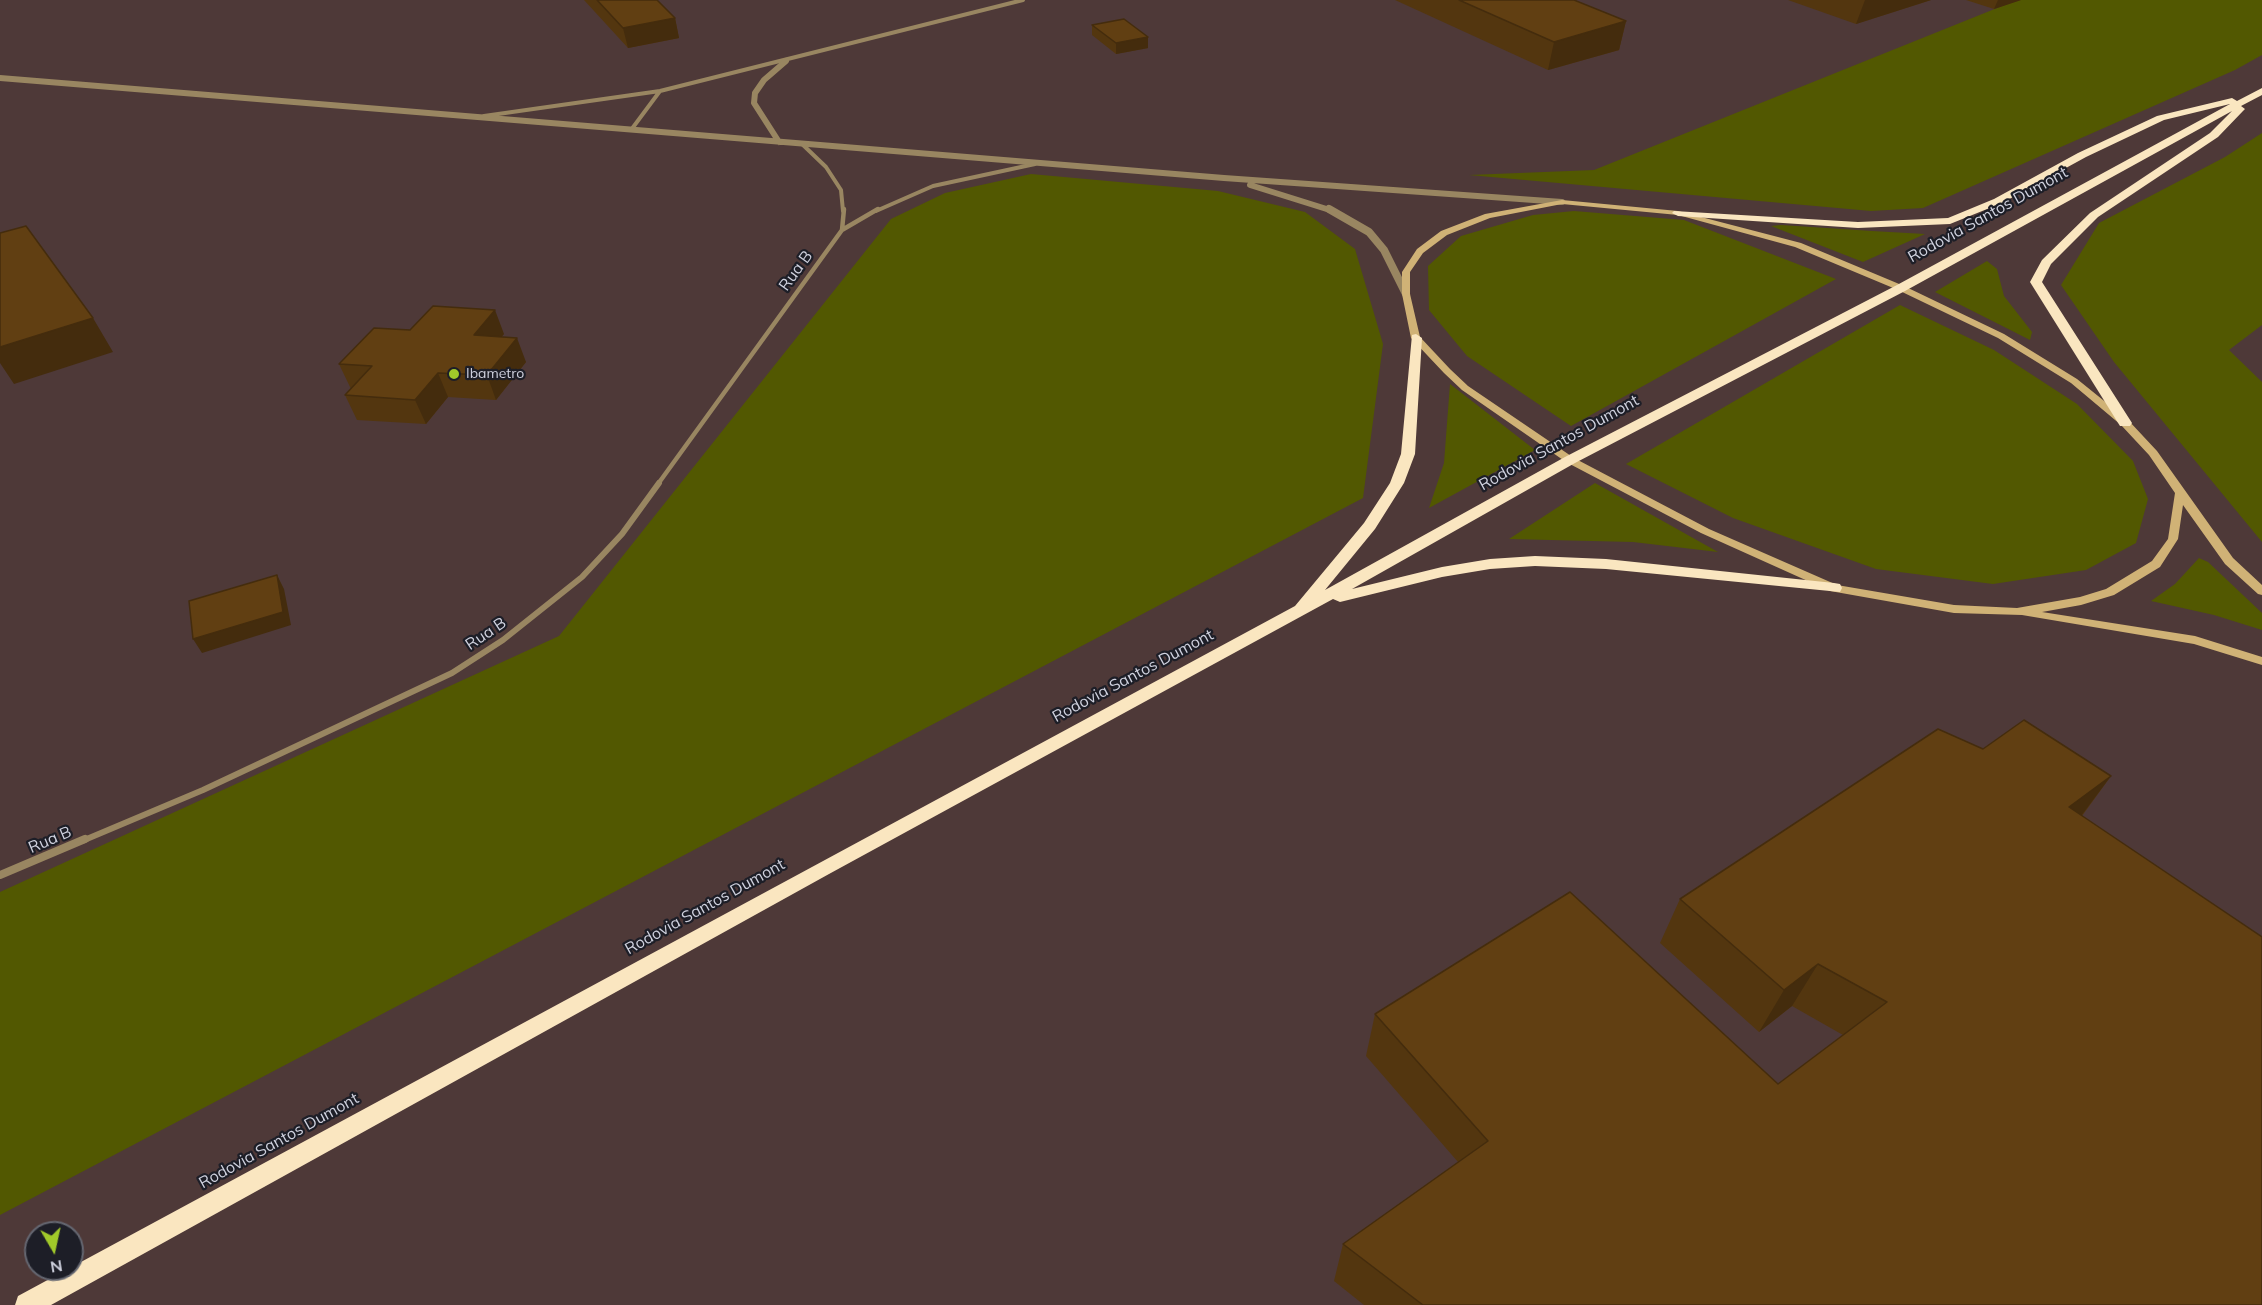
<!DOCTYPE html>
<html>
<head>
<meta charset="utf-8">
<style>
	body { margin:0 }
	#map { position:relative; width:2262px; height:1305px; overflow:hidden; background:#33364a; font-family:Mulish,sans-serif }
	canvas { display:block }
	.north { position:absolute; left:24px; top:1221px; width:60px; height:60px; box-sizing:border-box; background:#1d1e27; border:2px solid #646670; border-radius:50%; rotate:171deg; font-size:16px; font-weight:700; line-height:24px; text-align:center; color:#cfd1de }
	.north::after { content:''; display:block; margin:auto; width:21px; height:27px; background:#a1c92a; clip-path:polygon(50% 0,100% 100%,50% 72%,0 100%) }
</style>
</head>
<body>
<div id="map">
<canvas width="2262" height="1305"></canvas>
<div class="north">N</div>
</div>
<script>
const ctx = document.querySelector('canvas').getContext('2d');
ctx.lineJoin = 'round';
function fillPath(path, color) { ctx.fillStyle = color; ctx.fill(path, 'evenodd'); }
const shape = rows => new Path2D(rows.map(r => 'M' + r).join(''));
function trace(path, color, width, dash) { ctx.strokeStyle = color; ctx.lineWidth = width; ctx.lineCap = dash ? 'butt' : 'round'; ctx.setLineDash(dash || []); ctx.stroke(path); }
function drawText(font, color, halo, rows, align = 'center') {
  ctx.font = font + ' Mulish,sans-serif'; ctx.lineWidth = 4.5; ctx.setLineDash([]); ctx.textBaseline = 'middle'; ctx.strokeStyle = halo; ctx.fillStyle = color; for (const [text, x, y, turn = 0] of rows) {
    ctx.save(); ctx.translate(x, y); ctx.rotate((+turn || 0) * Math.PI / 180); ctx.textAlign = isNaN(turn) ? turn : align; if (halo) ctx.strokeText(text, 0, 0); ctx.fillText(text, 0, 0); ctx.restore();
  }
}
fillPath(shape([
	[0,0,2262,0,2262,1305,0,1305],
	[36,1233,72,1233,72,1269,36,1269]
]), '#4e3938');
fillPath(shape([
	[2017,0,2262,0,2262,55,2235,70,1923,208,1871,211,1469,175,1594,170],
	[2262,133,2262,325,2229,350,2262,382,2262,542,2114,362,2061,285,2099,223,2225,157],
	[1031,174,1218,191,1305,212,1355,249,1383,344,1363,498,0,1215,0,892,559,636,891,219,945,193],
	[1574,211,1684,220,1836,279,1571,426,1467,356,1429,310,1428,266,1461,236,1533,215],
	[1781,225,1872,231,1925,234,1863,262,1771,226],
	[1987,261,1997,269,2004,296,2032,332,2030,340,1935,292],
	[1900,305,1994,350,2077,404,2133,461,2148,499,2136,543,2086,570,1993,584,1876,569,1733,518,1626,464],
	[1450,384,1535,450,1429,508,1444,463],
	[1595,483,1718,552,1633,542,1509,539],
	[2199,558,2208,562,2262,613,2262,630,2214,615,2151,601,2175,584]
]), '#525801');
trace(shape([
	[484,116,660,91,1023,0],
	[631,130,660,91],
	[802,144,826,167,841,190,843,211],
	[876,211,933,186,1035,164]
]), '#998661', 4);
trace(shape([
	[842,230,844,209],
	[658,484,842,230,878,209]
]), '#998661', 4.5);
trace(shape([
	[82,841,203,790,452,673,503,640,582,577,622,534,659,483]
]), '#998661', 6);
trace(shape([
	[0,875,85,839]
]), '#998661', 8);
trace(shape([
	[0,78,1224,178,1562,202],
	[779,142,754,103,755,93,764,80,786,61],
	[1250,185,1333,211]
]), '#998661', 6);
trace(shape([
	[1329,209,1369,232,1384,250,1406,294]
]), '#998661', 8);
fillPath(shape([
	[1562,200,1678,211,1801,243,1904,286,2004,334,2077,379,2129,421,2157,451,2233,558,2262,585,2262,595,2258,594,2225,564,2183,505,2178,539,2160,567,2114,595,2081,605,2042,612,2195,636,2262,657,2262,665,2194,644,2022,615,1954,613,1830,591,1701,533,1566,462,1462,390,1444,373,1411,338,1402,294,1402,272,1417,249,1441,231,1485,214,1562,200],
	[1562,204,1678,215,1795,247,1898,290,1998,338,2071,383,2121,425,2149,455,2175,493,2168,539,2152,561,2106,589,2080,597,2017,608,1954,605,1837,585,1709,529,1574,458,1468,386,1450,369,1420,337,1410,294,1410,272,1423,253,1447,235,1490,218,1562,204]
]), '#d0b276');
fillPath(shape([
	[2262,88,2262,95,2241,106,2245,109,2243,111,2218,137,2098,217,2051,264,2042,282,2132,423,2130,426,2120,426,2030,282,2042,260,2090,213,2210,133,2232,111,1905,291,1575,463,1352,589,1442,567,1490,559,1535,556,1606,559,1834,583,1840,584,1842,588,1840,592,1606,569,1535,566,1490,569,1442,577,1340,602,1333,599,829,874,51,1305,15,1305,18,1296,1295,606,1364,523,1390,483,1401,454,1412,335,1416,334,1422,338,1415,454,1404,483,1375,529,1325,590,1565,457,1897,285,2230,104,2164,120,2086,157,2002,203,1950,224,1858,228,1678,216,1672,213,1674,211,1858,222,1948,218,1994,199,2078,153,2157,116,2232,98,2237,101,2262,88]
]), '#fae6c0');
fillPath(shape([
	[584,0,657,0,675,18,679,38,628,48],
	[1395,0,1574,0,1626,21,1619,50,1548,70],
	[1788,0,1931,0,1856,24],
	[1966,0,2021,0,1994,9],
	[1092,25,1148,37,1148,48,1116,54,1092,35],
	[504,334,501,337,526,362,496,400,448,397,426,424,357,420,345,395,351,389,339,364],
	[1983,749,2111,776,2082,816,2262,1305,1364,1305,1334,1281,1343,1244,1458,1162,1366,1056,1375,1014,1778,1084,1843,1035,1792,1006,1759,1032,1660,943,1680,899]
]), '#53360f');
fillPath(shape([
	[1865,0,1931,0,1856,24],
	[1998,0,2021,0,1994,9],
	[675,18,679,38,628,48,623,28],
	[1626,21,1619,50,1548,70,1554,42],
	[1148,37,1148,48,1116,54,1116,43],
	[495,310,504,334,483,359,474,335],
	[93,318,113,352,14,384,0,363,0,347],
	[517,338,526,362,496,400,487,375],
	[438,373,448,397,426,424,415,400],
	[277,575,284,589,291,625,202,653,193,639],
	[2111,776,2078,820,2069,807],
	[1818,964,1792,1006,1759,1032,1784,990]
]), '#442c0d');
const building = shape([
	[597,0,657,0,675,18,623,28,597,0],
	[1459,0,1574,0,1626,21,1554,42,1459,0],
	[1124,19,1148,37,1116,43,1092,25,1124,19],
	[26,226,93,318,0,347,0,233,26,226],
	[433,306,495,310,474,335,517,338,487,375,438,373,415,400,345,395,372,366,339,364,374,328,410,330,433,306],
	[277,575,283,612,193,639,189,601,277,575],
	[2024,720,2111,776,2069,807,2262,937,2262,1305,1423,1305,1343,1244,1488,1141,1375,1014,1570,892,1778,1084,1887,1002,1818,964,1784,990,1680,899,1938,729,1983,749,2024,720]
]);
fillPath(building, '#613f12');
trace(building, '#442c0d', 1.5);
for (const [x, y, r, color] of [
	[454,374,6,"#a1c92a"]
]) { const dot = new Path2D(); dot.arc(x, y, r, 0, 2 * Math.PI); ctx.fillStyle = color; ctx.fill(dot); trace(dot, '#1d1e27', 2); }
drawText('14px', '#cfd1de', '#1d1e27', [
	["Ibametro",466,374]
], 'left');
drawText('16px', '#cfd1de', '#1d1e27', [
	["Rodovia Santos Dumont",1988,215,-29],
	["Rua B",796,271,-54],
	["Rodovia Santos Dumont",1559,443,-29],
	["Rua B",486,634,-34],
	["Rodovia Santos Dumont",1133,676,-28],
	["Rua B",50,840,-23],
	["Rodovia Santos Dumont",705,907,-29],
	["Rodovia Santos Dumont",279,1141,-29]
]);
</script>
</body>
</html>
